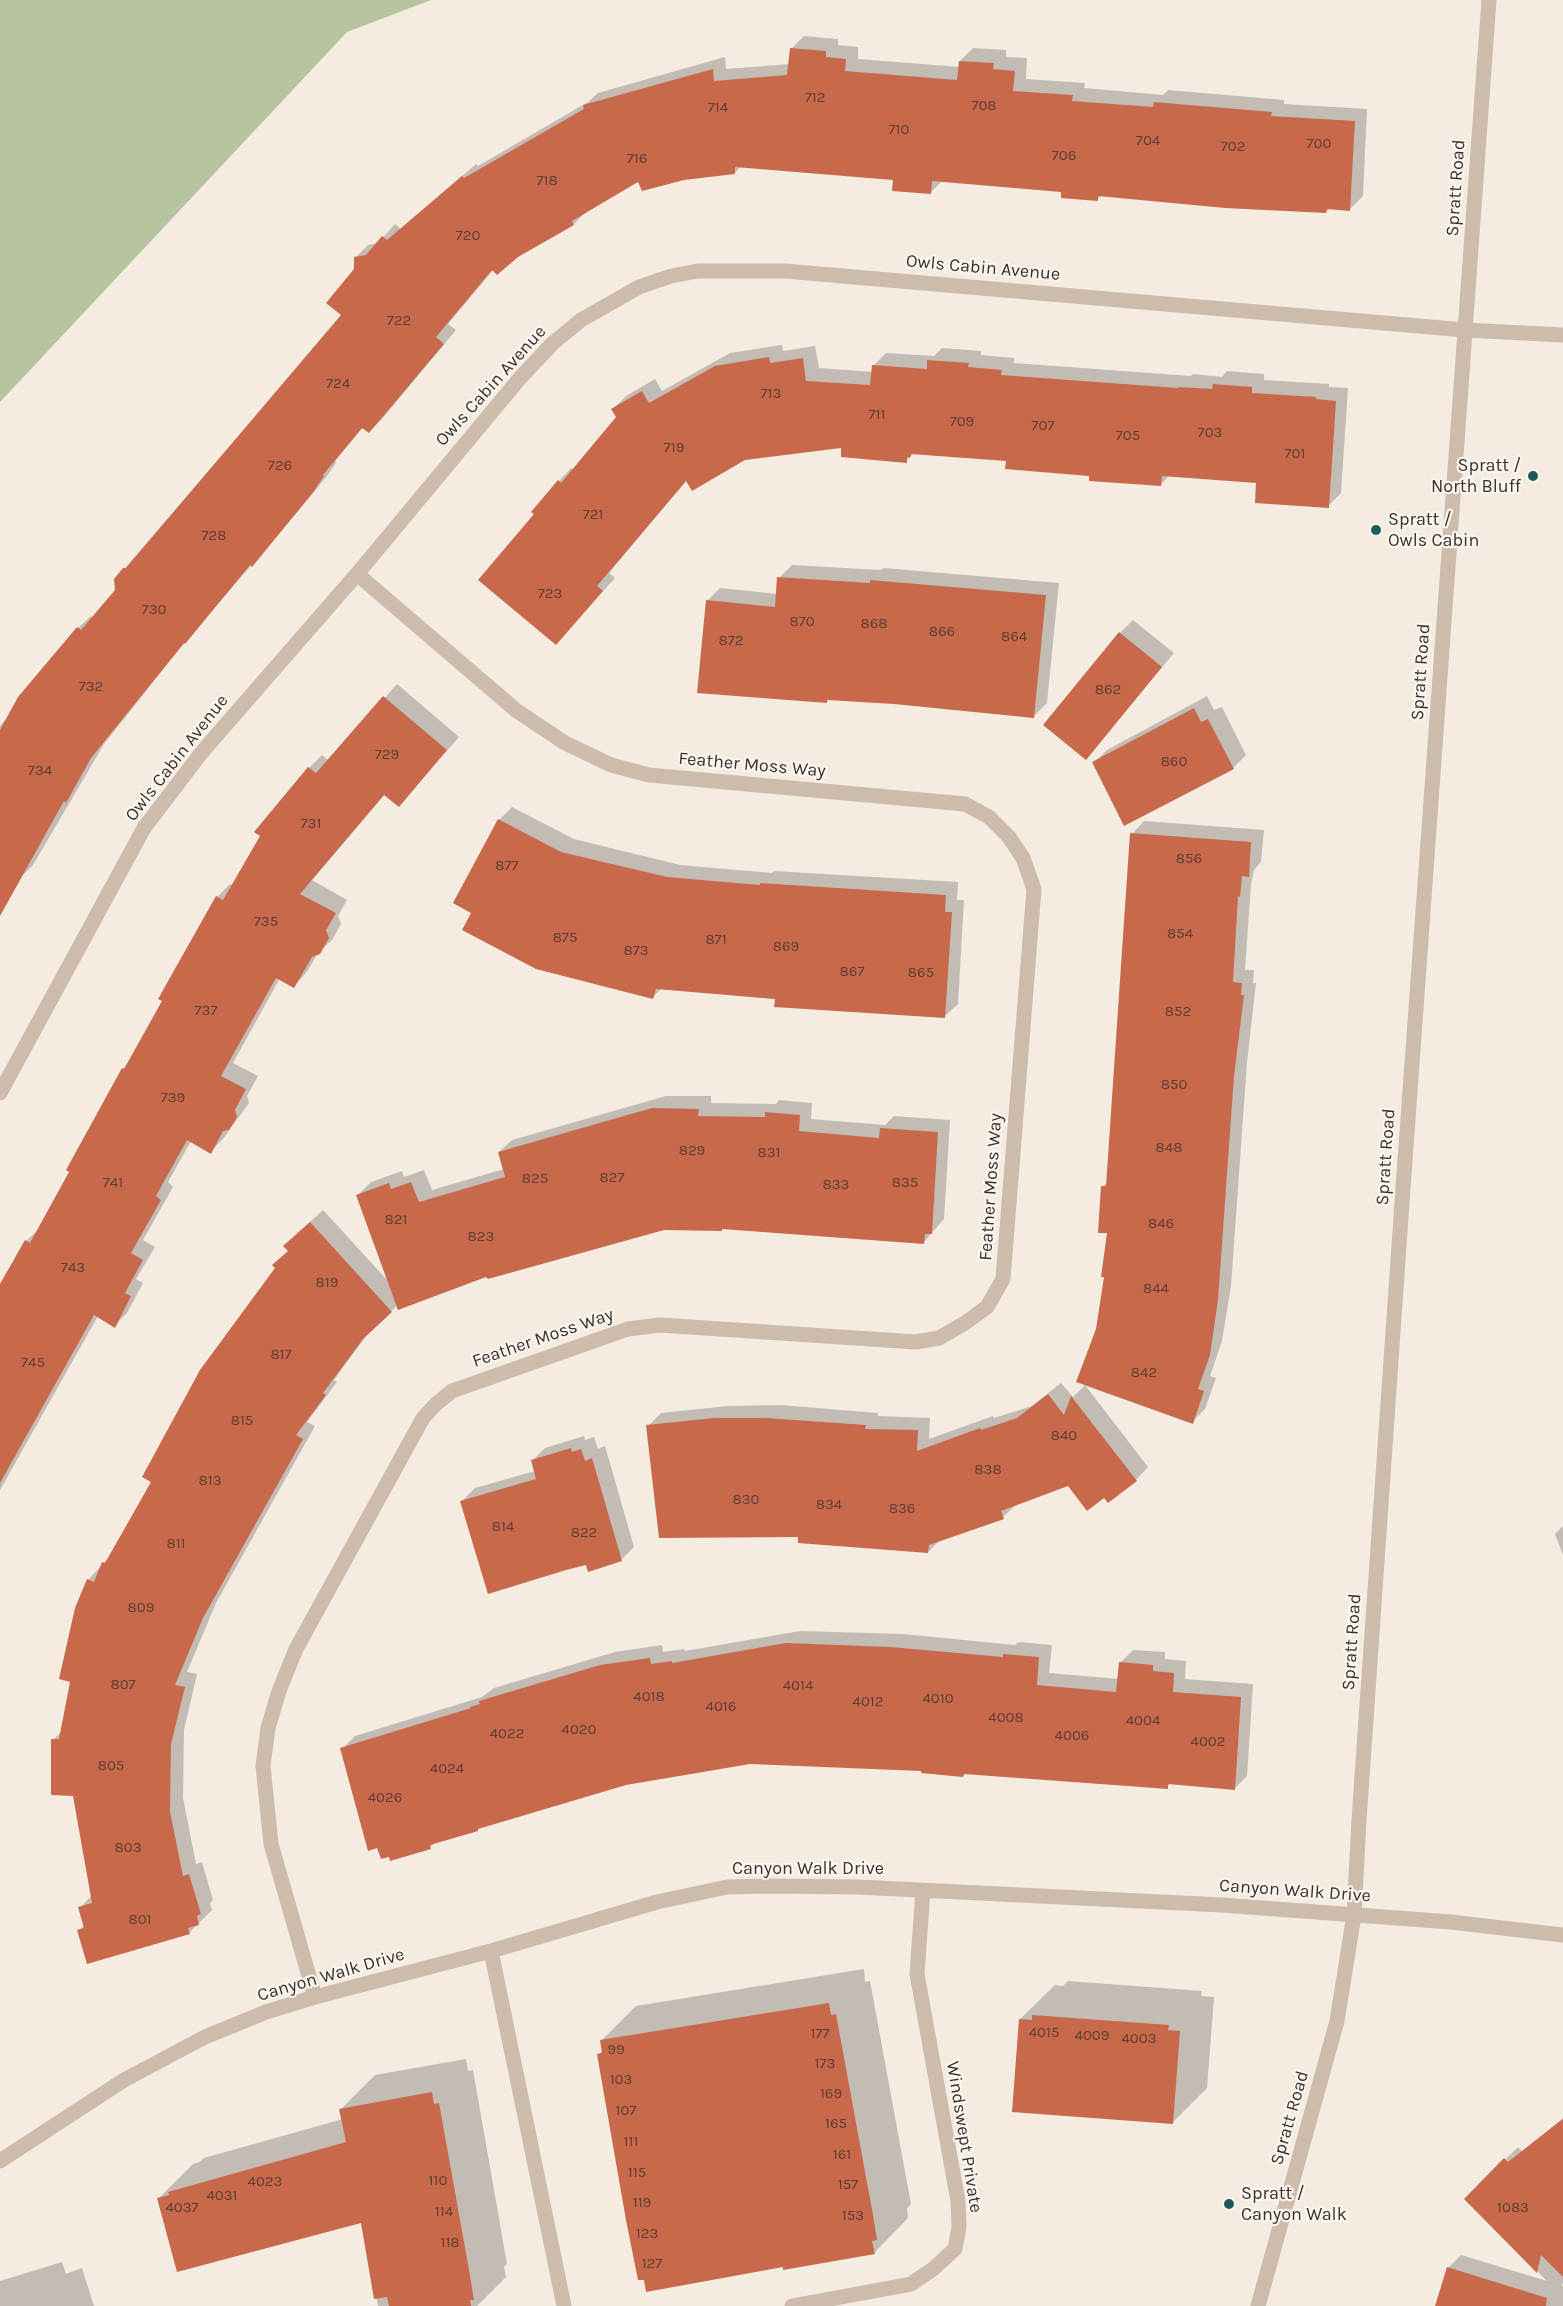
<!DOCTYPE html>
<html>
<head>
<meta charset="utf-8">
<style>
	body { margin:0 }
	canvas { display:block; background:#f4ebe1 }
</style>
</head>
<body>
<canvas width="1563" height="2306"></canvas>
<script>
const ctx = document.querySelector('canvas').getContext('2d');
ctx.lineJoin = 'round';
function fillPath(path, color) { ctx.fillStyle = color; ctx.fill(path, 'evenodd'); }
const shape = rows => new Path2D(rows.map(r => 'M' + r).join(''));
function trace(path, color, width, dash) { ctx.strokeStyle = color; ctx.lineWidth = width; ctx.lineCap = dash ? 'butt' : 'round'; ctx.setLineDash(dash || []); ctx.stroke(path); }
function drawText(font, color, halo, rows, align = 'center') {
  ctx.font = font + ' Karla,sans-serif'; ctx.lineWidth = 4.5; ctx.setLineDash([]); ctx.textBaseline = 'middle'; ctx.strokeStyle = halo; ctx.fillStyle = color; for (const [text, x, y, turn = 0] of rows) {
    ctx.save(); ctx.translate(x, y); ctx.rotate((+turn || 0) * Math.PI / 180); ctx.textAlign = isNaN(turn) ? turn : align; if (halo) ctx.strokeText(text, 0, 0); ctx.fillText(text, 0, 0); ctx.restore();
  }
}
fillPath(shape([
	[0,0,431,0,347,32,0,402]
]), '#b8c4a0');
fillPath(shape([
	[804,36,838,39,838,45,858,47,858,59,960,67,960,61,973,48,1006,50,1006,57,1027,58,1026,79,1085,83,1084,88,1163,95,1168,90,1284,100,1284,104,1367,109,1363,196,1350,209,1330,208,1326,212,1102,195,1097,200,1063,190,943,180,930,193,894,179,741,166,735,173,639,180,587,211,574,224,494,269,448,324,456,330,382,419,369,431,363,427,335,461,336,463,327,476,300,509,185,642,104,744,33,865,23,875,0,913,0,726,78,628,91,616,93,618,116,590,124,569,343,315,355,270,355,258,368,245,378,243,395,224,401,229,476,164,478,166,588,102,598,93,725,57,726,69,790,64,791,49],
	[782,345,783,351,815,346,819,368,873,372,873,366,886,353,934,356,942,348,981,351,981,355,1014,358,1014,363,1191,376,1193,374,1222,377,1227,371,1264,374,1264,380,1329,384,1329,387,1348,388,1341,493,1328,506,1258,482,1170,475,1160,485,1007,460,914,453,906,461,843,446,745,458,687,480,609,573,615,578,556,643,536,514,559,481,571,468,573,470,617,417,613,409,626,396,655,379,662,391,730,353],
	[792,565,881,570,884,568,1059,583,1047,703,1034,716,894,703,829,699,827,701,707,601,720,588,777,594,779,578],
	[1133,620,1174,653,1086,758,1045,725,1120,633],
	[397,684,459,737,399,805,385,794,312,880,347,900,338,916,341,924,332,940,318,953,306,973,294,986,280,978,233,1063,258,1076,247,1096,249,1103,223,1139,210,1152,191,1141,168,1182,173,1187,143,1240,155,1247,136,1279,143,1283,127,1313,114,1326,98,1316,0,1490,0,1286,26,1241,40,1228,123,1069,131,1060,217,897,230,884,233,886,261,836,257,832,309,768,322,755,329,761],
	[1207,696,1214,710,1222,707,1246,755,1233,768,1125,824,1094,763,1107,750],
	[512,807,574,839,680,865,772,873,774,871,958,882,957,900,964,900,958,1004,945,1016,662,988,653,997,473,912,499,820],
	[1144,821,1264,830,1261,862,1254,870,1251,884,1245,970,1254,970,1253,983,1256,983,1247,1062,1231,1286,1222,1341,1210,1376,1216,1378,1205,1409,1192,1422,1097,1329,1105,1276,1109,1232,1103,1187,1107,1182,1132,834],
	[666,1096,711,1096,711,1103,776,1104,779,1100,812,1103,811,1119,885,1125,894,1116,950,1120,944,1219,923,1243,724,1228,722,1230,664,1229,487,1275,398,1305,372,1328,334,1380,337,1382,307,1422,315,1426,216,1603,187,1672,197,1674,184,1730,183,1798,196,1864,202,1862,213,1900,210,1903,212,1910,189,1933,79,1930,85,1924,80,1908,92,1895,74,1794,53,1740,63,1730,88,1580,113,1553,298,1233,323,1210,389,1282,358,1195,371,1182,402,1171,404,1177,424,1170,432,1190,504,1169,499,1152,512,1140],
	[1061,1383,1073,1397,1085,1385,1148,1467,1136,1480,1104,1496,1069,1484,1017,1504,1003,1517,940,1540,928,1552,800,1535,648,1426,661,1413,728,1406,780,1405,878,1413,878,1416,930,1418,929,1439,993,1416,994,1418,1032,1406],
	[584,1436,585,1440,594,1437,598,1449,605,1446,634,1547,621,1560,587,1563,462,1501,475,1488,535,1471,532,1461,545,1448],
	[1563,1526,1563,1555,1555,1534],
	[800,1631,903,1634,1015,1645,1018,1642,1052,1645,1049,1673,1119,1679,1120,1663,1133,1650,1165,1652,1165,1659,1186,1661,1185,1679,1253,1684,1247,1776,1235,1788,1171,1783,1167,1787,966,1773,963,1776,923,1769,750,1763,625,1784,480,1827,477,1830,436,1842,430,1847,342,1749,355,1736,482,1697,494,1688,615,1652,662,1645,663,1652,684,1649,685,1651],
	[864,1969,865,1982,870,1981,911,2204,907,2209,908,2218,874,2253,598,2055,603,2050,601,2041,636,2006],
	[1068,1981,1202,1991,1201,1996,1214,1997,1207,2088,1173,2122,1020,2019,1055,1985,1063,1986],
	[466,2059,468,2071,473,2070,507,2264,504,2267,506,2277,477,2306,378,2306,362,2221,159,2198,193,2164,200,2162,204,2158,343,2119,341,2109,375,2075],
	[1563,2118,1563,2283,1561,2286,1563,2286,1563,2306,1436,2306,1448,2268,1461,2255,1547,2281,1466,2199,1518,2147,1522,2151],
	[62,2262,66,2274,82,2268,94,2306,0,2306,0,2281]
]), '#0003');
fillPath(shape([
	[790,48,826,51,826,57,846,59,845,71,957,80,959,61,994,63,993,69,1015,71,1013,91,1073,95,1072,101,1153,107,1154,102,1272,112,1271,116,1355,121,1350,211,1327,209,1326,213,1225,208,1098,196,1098,201,1061,198,1061,192,932,181,931,194,892,191,893,180,735,167,735,174,684,180,642,191,638,182,572,221,574,225,518,257,497,275,492,270,436,337,444,344,369,433,362,428,323,475,324,476,314,491,288,523,252,567,250,565,185,644,184,643,91,758,66,803,64,801,0,916,0,730,18,697,77,627,81,630,115,590,114,579,123,568,126,568,341,315,326,303,354,269,354,257,366,255,382,236,387,240,462,176,464,178,584,109,583,105,713,69,714,81,787,75],
	[769,357,770,363,803,358,806,381,870,385,872,365,927,369,927,360,969,363,968,367,1002,370,1001,375,1178,388,1179,387,1212,389,1213,384,1252,387,1252,393,1316,397,1316,399,1336,401,1329,508,1255,503,1256,483,1162,476,1161,486,1089,481,1089,476,1005,469,1006,461,911,454,910,458,907,457,907,463,841,457,841,448,745,460,692,491,686,481,597,586,603,591,556,645,478,580,534,514,531,512,558,480,561,483,616,417,611,409,642,391,649,403,715,366],
	[777,577,870,583,870,580,1046,595,1034,718,894,704,827,700,827,703,697,693,706,600,775,607],
	[1119,632,1162,667,1086,760,1043,725],
	[383,696,447,750,399,807,384,795,300,894,336,913,326,930,329,938,320,954,312,957,294,988,276,978,221,1076,246,1089,235,1110,237,1117,229,1130,223,1131,211,1154,187,1140,156,1196,161,1200,131,1253,143,1260,125,1293,131,1296,115,1328,94,1315,0,1483,0,1284,25,1240,30,1243,69,1172,66,1170,122,1068,124,1069,162,1001,158,999,216,896,223,900,260,836,254,832,308,767,316,773],
	[1194,708,1201,722,1208,719,1234,769,1124,826,1092,762],
	[498,819,561,852,667,877,760,885,760,883,946,895,945,912,952,912,945,1018,774,1007,775,999,656,989,653,999,536,969,462,930,471,913,453,903],
	[1130,833,1251,842,1249,877,1242,876,1240,897,1238,896,1233,982,1242,983,1241,995,1244,995,1234,1076,1218,1300,1210,1355,1198,1389,1204,1391,1193,1424,1076,1382,1096,1329,1104,1277,1101,1277,1107,1233,1098,1233,1101,1186,1106,1186],
	[652,1108,699,1109,698,1116,765,1117,765,1112,800,1115,799,1131,879,1138,880,1128,938,1132,932,1234,925,1234,924,1244,722,1229,722,1231,664,1230,488,1279,486,1277,398,1310,356,1195,389,1183,391,1189,411,1182,419,1202,505,1177,498,1152],
	[310,1222,392,1312,363,1339,323,1393,326,1395,296,1435,303,1439,203,1618,175,1685,185,1687,171,1744,170,1812,183,1876,189,1874,201,1914,197,1916,199,1925,188,1928,190,1934,87,1964,77,1930,84,1928,78,1907,92,1903,73,1796,51,1795,51,1739,59,1739,70,1682,59,1679,75,1608,87,1579,94,1582,102,1562,105,1563,151,1482,142,1477,200,1370,275,1268,272,1265,288,1251,283,1246],
	[1048,1394,1064,1415,1071,1396,1137,1481,1108,1503,1104,1498,1087,1511,1068,1486,1001,1511,1004,1519,929,1545,928,1553,798,1543,798,1537,659,1538,646,1425,714,1418,766,1418,866,1425,865,1429,918,1430,917,1451,980,1428,981,1430,1017,1418],
	[571,1448,572,1452,581,1449,585,1461,592,1458,622,1561,588,1572,586,1565,566,1570,488,1594,460,1501,536,1479,531,1460],
	[786,1643,890,1647,1003,1657,1003,1654,1039,1657,1037,1685,1116,1692,1119,1662,1153,1665,1153,1671,1174,1673,1173,1692,1241,1697,1235,1790,1168,1784,1168,1789,964,1774,963,1777,921,1773,921,1771,750,1764,626,1785,478,1829,478,1831,430,1845,431,1849,390,1861,389,1857,381,1859,377,1848,368,1851,340,1748,471,1708,470,1707,480,1704,479,1701,600,1665,650,1658,651,1664,672,1661,672,1663],
	[829,2003,831,2015,836,2014,873,2215,877,2240,872,2241,875,2254,783,2270,783,2267,646,2292,644,2280,638,2280,626,2220,597,2054,602,2053,600,2040],
	[1032,2015,1169,2025,1168,2030,1180,2031,1173,2124,1012,2112,1019,2019,1032,2020],
	[432,2092,434,2104,439,2103,450,2164,469,2270,474,2300,470,2300,471,2306,389,2306,387,2297,374,2299,361,2223,177,2272,157,2198,169,2195,168,2192,346,2142,339,2109],
	[1563,2119,1563,2277,1541,2255,1537,2273,1464,2199,1504,2158,1508,2162],
	[1447,2267,1547,2298,1546,2306,1435,2306]
]), '#c8694b');
trace(shape([
	[0,1093,144,828,202,752,357,574,520,378,553,343,581,320,639,287,671,276,698,271,785,271,1465,330,1563,335],
	[491,1951,564,2306],
	[315,1997,271,1844,263,1766,268,1728,279,1691,296,1649,423,1418,436,1404,452,1391,628,1329,660,1325,916,1342,939,1338,965,1323,987,1307,1003,1279,1034,889,1023,858,1009,837,989,817,965,804,649,775,611,765,565,743,517,711,357,574],
	[0,2161,124,2080,205,2037,266,2012,315,1997,491,1951,657,1902,727,1887,769,1886,858,1887,1222,1905,1451,1922,1563,1935],
	[792,2306,911,2284,933,2269,955,2249,959,2227,958,2201,917,1974,923,1890],
	[1258,2306,1337,2021,1354,1915,1359,1820,1404,1174,1489,0]
]), '#cdbbac', 15);
for (const [x, y, r, color] of [
	[1533,476,6,"#1f5a5e"],
	[1376,530,6,"#1f5a5e"],
	[1229,2204,6,"#1f5a5e"]
]) { const dot = new Path2D(); dot.arc(x, y, r, 0, 2 * Math.PI); ctx.fillStyle = color; ctx.fill(dot); trace(dot, '#fbf5ee', 2); }
drawText('15px', '#5e3e33', null, [
	["712",815,98],
	["708",984,106],
	["714",718,108],
	["710",899,130],
	["704",1148,141],
	["700",1319,144],
	["702",1233,147],
	["706",1064,156],
	["716",637,159],
	["718",547,181],
	["720",468,236],
	["722",399,321],
	["724",338,384],
	["713",771,394],
	["711",877,415],
	["709",962,422],
	["707",1043,426],
	["703",1210,433],
	["705",1128,436],
	["719",674,448],
	["701",1295,454],
	["726",280,466],
	["721",593,515],
	["728",214,536],
	["723",550,594],
	["730",154,610],
	["870",802,622],
	["868",874,624],
	["866",942,632],
	["864",1014,637],
	["872",731,641],
	["732",91,687],
	["862",1108,690],
	["729",387,755],
	["860",1174,762],
	["734",40,771],
	["731",311,824],
	["856",1189,859],
	["877",507,866],
	["735",266,922],
	["854",1180,934],
	["875",565,938],
	["871",716,940],
	["869",786,947],
	["873",636,951],
	["867",852,972],
	["865",921,973],
	["737",206,1011],
	["852",1178,1012],
	["850",1174,1085],
	["739",173,1098],
	["848",1169,1148],
	["829",692,1151],
	["831",769,1153],
	["827",612,1178],
	["825",535,1179],
	["741",113,1183],
	["835",905,1183],
	["833",836,1185],
	["821",396,1220],
	["846",1161,1224],
	["823",481,1237],
	["743",73,1268],
	["819",327,1283],
	["844",1156,1289],
	["817",281,1355],
	["745",33,1363],
	["842",1144,1373],
	["815",242,1421],
	["840",1064,1436],
	["838",988,1470],
	["813",210,1481],
	["830",746,1500],
	["834",829,1505],
	["836",902,1509],
	["814",503,1527],
	["822",584,1533],
	["811",176,1544],
	["809",141,1608],
	["807",123,1685],
	["4014",798,1686],
	["4018",649,1697],
	["4010",938,1699],
	["4012",868,1702],
	["4016",721,1707],
	["4008",1006,1718],
	["4004",1143,1721],
	["4020",579,1730],
	["4022",507,1734],
	["4006",1072,1736],
	["4002",1208,1742],
	["805",111,1766],
	["4024",447,1769],
	["4026",385,1798],
	["803",128,1848],
	["801",140,1920],
	["4015",1044,2033],
	["177",820,2034],
	["4009",1092,2036],
	["4003",1139,2039],
	["99",616,2050],
	["173",825,2064],
	["103",621,2080],
	["169",831,2094],
	["107",626,2111],
	["165",836,2124],
	["111",631,2142],
	["161",842,2155],
	["115",637,2173],
	["110",438,2181],
	["4023",265,2182],
	["157",848,2185],
	["4031",222,2196],
	["119",642,2203],
	["4037",182,2208],
	["1083",1513,2208],
	["114",444,2212],
	["153",853,2216],
	["123",647,2234],
	["118",450,2243],
	["127",652,2264]
]);
drawText('18px', '#3b302b', '#fbf5ee', [
	["Spratt Road",1456,188,-86],
	["Owls Cabin Avenue",983,268,5],
	["Owls Cabin Avenue",491,386,-48],
	["Spratt Road",1421,672,-86],
	["Owls Cabin Avenue",177,758,-52],
	["Feather Moss Way",752,765,5],
	["Spratt Road",1386,1157,-86],
	["Feather Moss Way",991,1187,-86],
	["Feather Moss Way",543,1338,-19],
	["Spratt Road",1352,1642,-86],
	["Canyon Walk Drive",808,1869],
	["Canyon Walk Drive",1295,1891,4],
	["Canyon Walk Drive",331,1975,-16],
	["Spratt Road",1290,2118,-74],
	["Windswept Private",964,2137,81]
]);
drawText('18px', '#3b302b', '#fbf5ee', [
	["Spratt /",1521,466,"right"],
	["North Bluff",1521,487,"right"],
	["Spratt /",1388,520],
	["Owls Cabin",1388,541],
	["Spratt /",1241,2194],
	["Canyon Walk",1241,2215]
], 'left');
</script>
</body>
</html>
